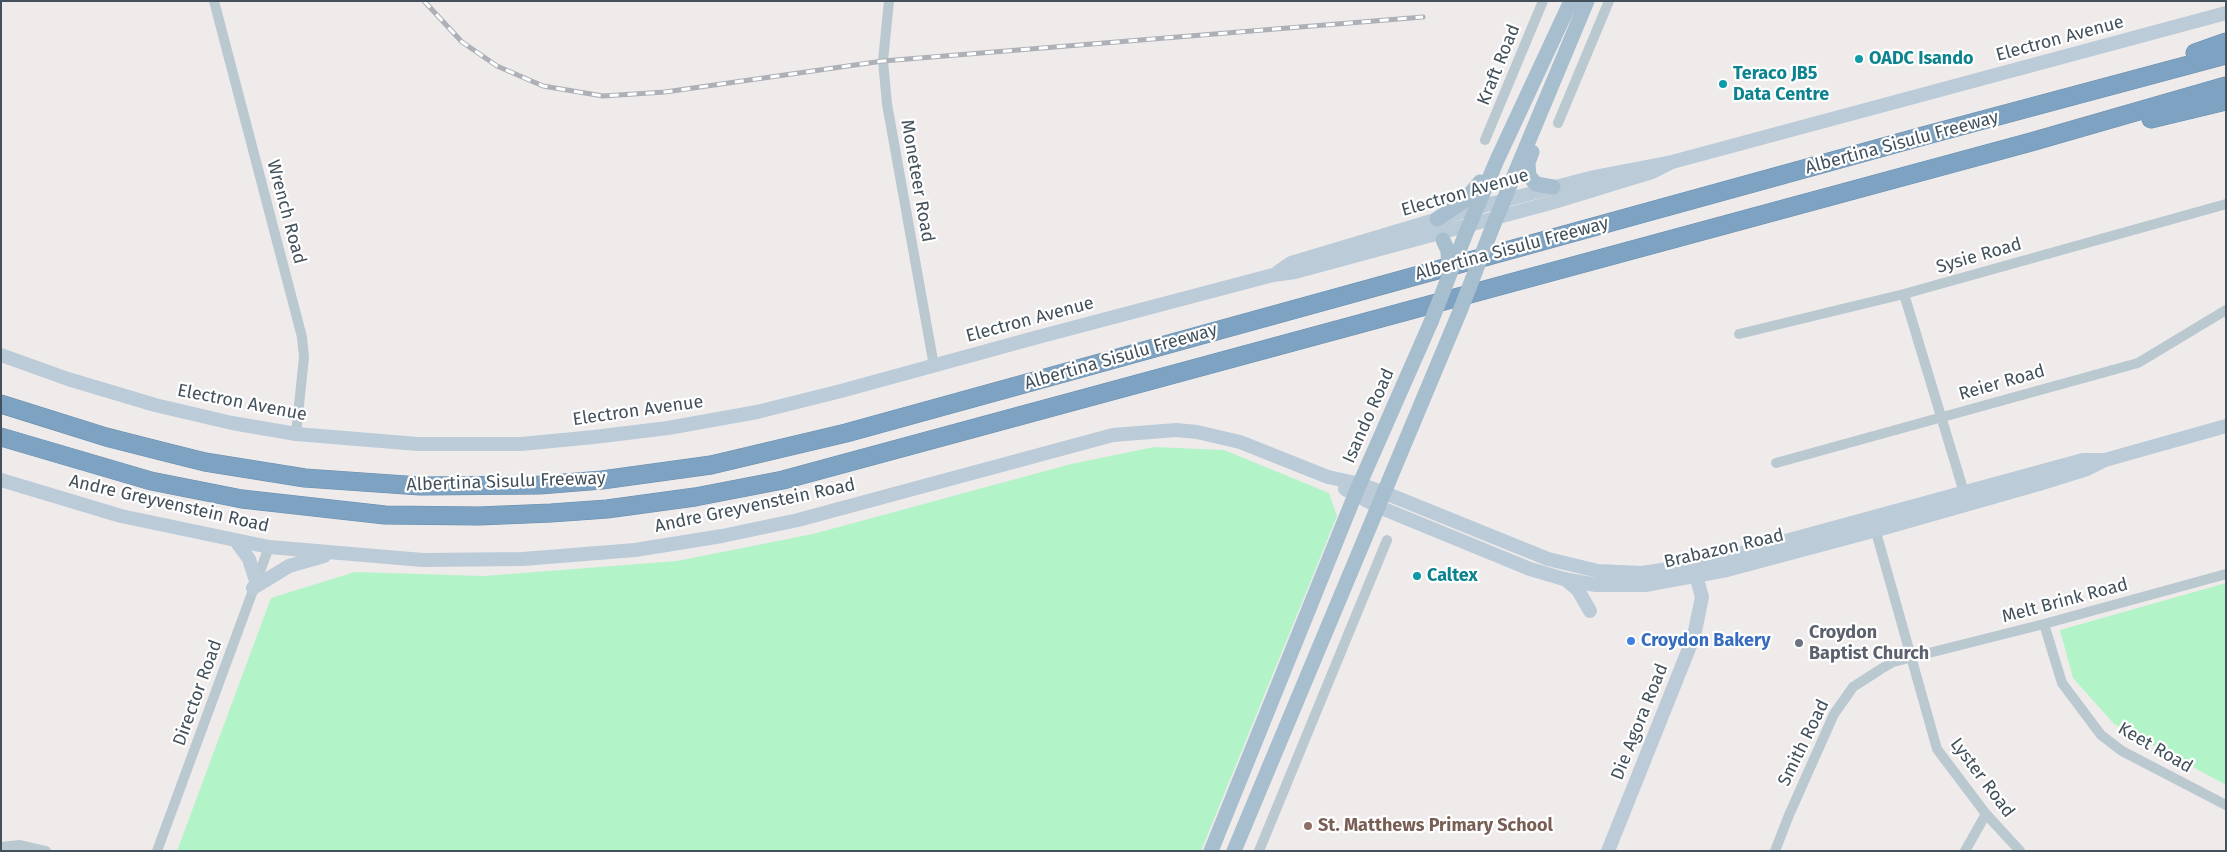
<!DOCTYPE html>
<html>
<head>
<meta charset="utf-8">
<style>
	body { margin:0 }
	#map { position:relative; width:2227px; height:852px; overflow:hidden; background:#efebeb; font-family:"Fira Sans",sans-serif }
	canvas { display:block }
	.frame { position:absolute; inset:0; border:2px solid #42515b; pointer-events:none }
</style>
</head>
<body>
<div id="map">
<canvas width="2227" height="852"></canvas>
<div class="frame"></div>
</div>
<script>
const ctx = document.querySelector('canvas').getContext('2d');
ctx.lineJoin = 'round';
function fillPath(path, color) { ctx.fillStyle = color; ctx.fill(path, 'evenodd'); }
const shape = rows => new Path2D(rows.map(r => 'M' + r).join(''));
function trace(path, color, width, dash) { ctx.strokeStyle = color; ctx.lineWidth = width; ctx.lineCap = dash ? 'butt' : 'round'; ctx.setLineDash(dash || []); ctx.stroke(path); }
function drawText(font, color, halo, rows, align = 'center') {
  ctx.font = font + ' "Fira Sans",sans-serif'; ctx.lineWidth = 4.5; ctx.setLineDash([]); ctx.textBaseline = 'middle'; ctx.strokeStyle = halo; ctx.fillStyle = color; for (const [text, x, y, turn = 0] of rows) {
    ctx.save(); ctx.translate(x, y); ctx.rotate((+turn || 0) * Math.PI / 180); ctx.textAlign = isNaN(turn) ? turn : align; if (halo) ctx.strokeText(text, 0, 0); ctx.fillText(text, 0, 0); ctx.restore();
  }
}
fillPath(shape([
	[1154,447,1224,450,1329,493,1337,516,1201,851,177,851,271,598,355,572,484,576,677,561,813,534,1071,464],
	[2226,583,2226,785,2114,724,2073,678,2060,630]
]), '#b3f3c8');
const highway = shape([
	[2195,53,2226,42],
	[2151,119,2226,101],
	[1,404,106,437,161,451,205,462,305,478,420,486,540,485,602,480,711,465,846,433,1927,135,2226,55],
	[1,437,151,481,242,499,385,515,479,516,551,513,607,509,695,497,783,480,2031,142,2226,86]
]);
trace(highway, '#688dad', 19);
trace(shape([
	[214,1,302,337,304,357,296,434],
	[889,1,883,61,887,104,934,366],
	[1558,123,1609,1],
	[1485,140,1543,1],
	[1904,294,1966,499],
	[1739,334,1904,294,2226,204],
	[1776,463,2138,363,2226,310],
	[1874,525,1937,749,1986,814,2020,851],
	[2044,624,2062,683,2101,735,2122,751,2226,805],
	[1,847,20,845,46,851],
	[157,851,269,547],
	[1259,851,1387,540],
	[1775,851,1789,815,1834,714,1853,687,1881,669,1893,662,2044,624,2226,574],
	[1965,851,1986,814]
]), '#bac8d0', 10);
trace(shape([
	[1278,272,1291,263,1475,208,1594,177,1672,162,2226,13],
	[1,355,68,379,155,405,232,423,296,434,418,444,521,444,594,437,668,428,757,412,841,391,1038,337,1273,275,1295,272,1554,202,1652,172,1672,162],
	[1,480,121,516,269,547,423,560,523,559,635,550,722,536,798,520,1113,435,1176,430,1197,432,1240,442,1328,477,1360,484,1385,493,1548,559,1598,571,1642,573,1694,565,1734,555,2083,460,2105,460],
	[1345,489,1379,507,1530,569,1564,579,1596,585,1645,585,1727,570,1888,527,2039,484,2087,469,2105,460,2226,426],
	[236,541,249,559,256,581],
	[1565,579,1578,590,1590,611],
	[253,588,289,566,324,556],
	[1608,851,1694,636,1702,597,1694,568]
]), '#bbcbd8', 14);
trace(shape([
	[1532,152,1528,163,1529,176,1536,184,1553,187],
	[1437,219,1464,201,1480,182],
	[1493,226,1587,1],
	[1466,233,1497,160,1571,1],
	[1211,851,1357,490,1431,322],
	[1234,851,1460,311]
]), '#a7becf', 15);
trace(highway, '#7da2c2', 18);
const rail = shape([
	[424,1,462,42,497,66,543,86,603,96,665,92,883,61,1423,17]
]);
trace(rail, '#adb1b7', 5);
trace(rail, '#fff', 3, [9]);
trace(shape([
	[1443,240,1448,251,1449,271],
	[1460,311,1493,226],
	[1431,322,1466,233]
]), '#a7becf', 15);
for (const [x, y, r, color] of [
	[1859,59,5,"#0f9aa8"],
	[1723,84,5,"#0f9aa8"],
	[1417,576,5,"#0f9aa8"],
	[1631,641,5,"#3f7fe0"],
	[1799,643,5,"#6b7280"],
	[1308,826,5,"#8d6e63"]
]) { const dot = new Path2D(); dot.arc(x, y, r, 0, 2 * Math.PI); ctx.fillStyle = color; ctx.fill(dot); trace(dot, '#fff', 2); }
drawText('18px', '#42515b', '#fff', [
	["Electron Avenue",2060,39,-15],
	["Kraft Road",1499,65,-68],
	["Albertina Sisulu Freeway",1902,143,-15],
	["Moneteer Road",917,181,80],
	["Electron Avenue",1465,193,-16],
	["Wrench Road",286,212,75],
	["Albertina Sisulu Freeway",1512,249,-15],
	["Sysie Road",1979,256,-16],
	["Electron Avenue",1030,320,-15],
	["Albertina Sisulu Freeway",1121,357,-16],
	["Reier Road",2002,383,-16],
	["Electron Avenue",242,403,11],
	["Electron Avenue",638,411,-8],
	["Isando Road",1369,416,-66],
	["Albertina Sisulu Freeway",506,482,-2],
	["Andre Greyvenstein Road",169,504,13],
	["Andre Greyvenstein Road",755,506,-12],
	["Brabazon Road",1724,549,-13],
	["Melt Brink Road",2065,601,-15],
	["Director Road",198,693,-70],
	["Die Agora Road",1640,722,-68],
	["Smith Road",1804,743,-64],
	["Keet Road",2155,748,30],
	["Lyster Road",1982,778,53]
]);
drawText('bold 18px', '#0d838f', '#fff', [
	["OADC Isando",1869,59],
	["Teraco JB5",1733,74],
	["Data Centre",1733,95],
	["Caltex",1427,576]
], 'left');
drawText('bold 18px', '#5b616d', '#fff', [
	["Croydon",1809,633],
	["Baptist Church",1809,654]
], 'left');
drawText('bold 18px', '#366cbe', '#fff', [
	["Croydon Bakery",1641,641]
], 'left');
drawText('bold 18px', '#785e54', '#fff', [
	["St. Matthews Primary School",1318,826]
], 'left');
</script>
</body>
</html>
